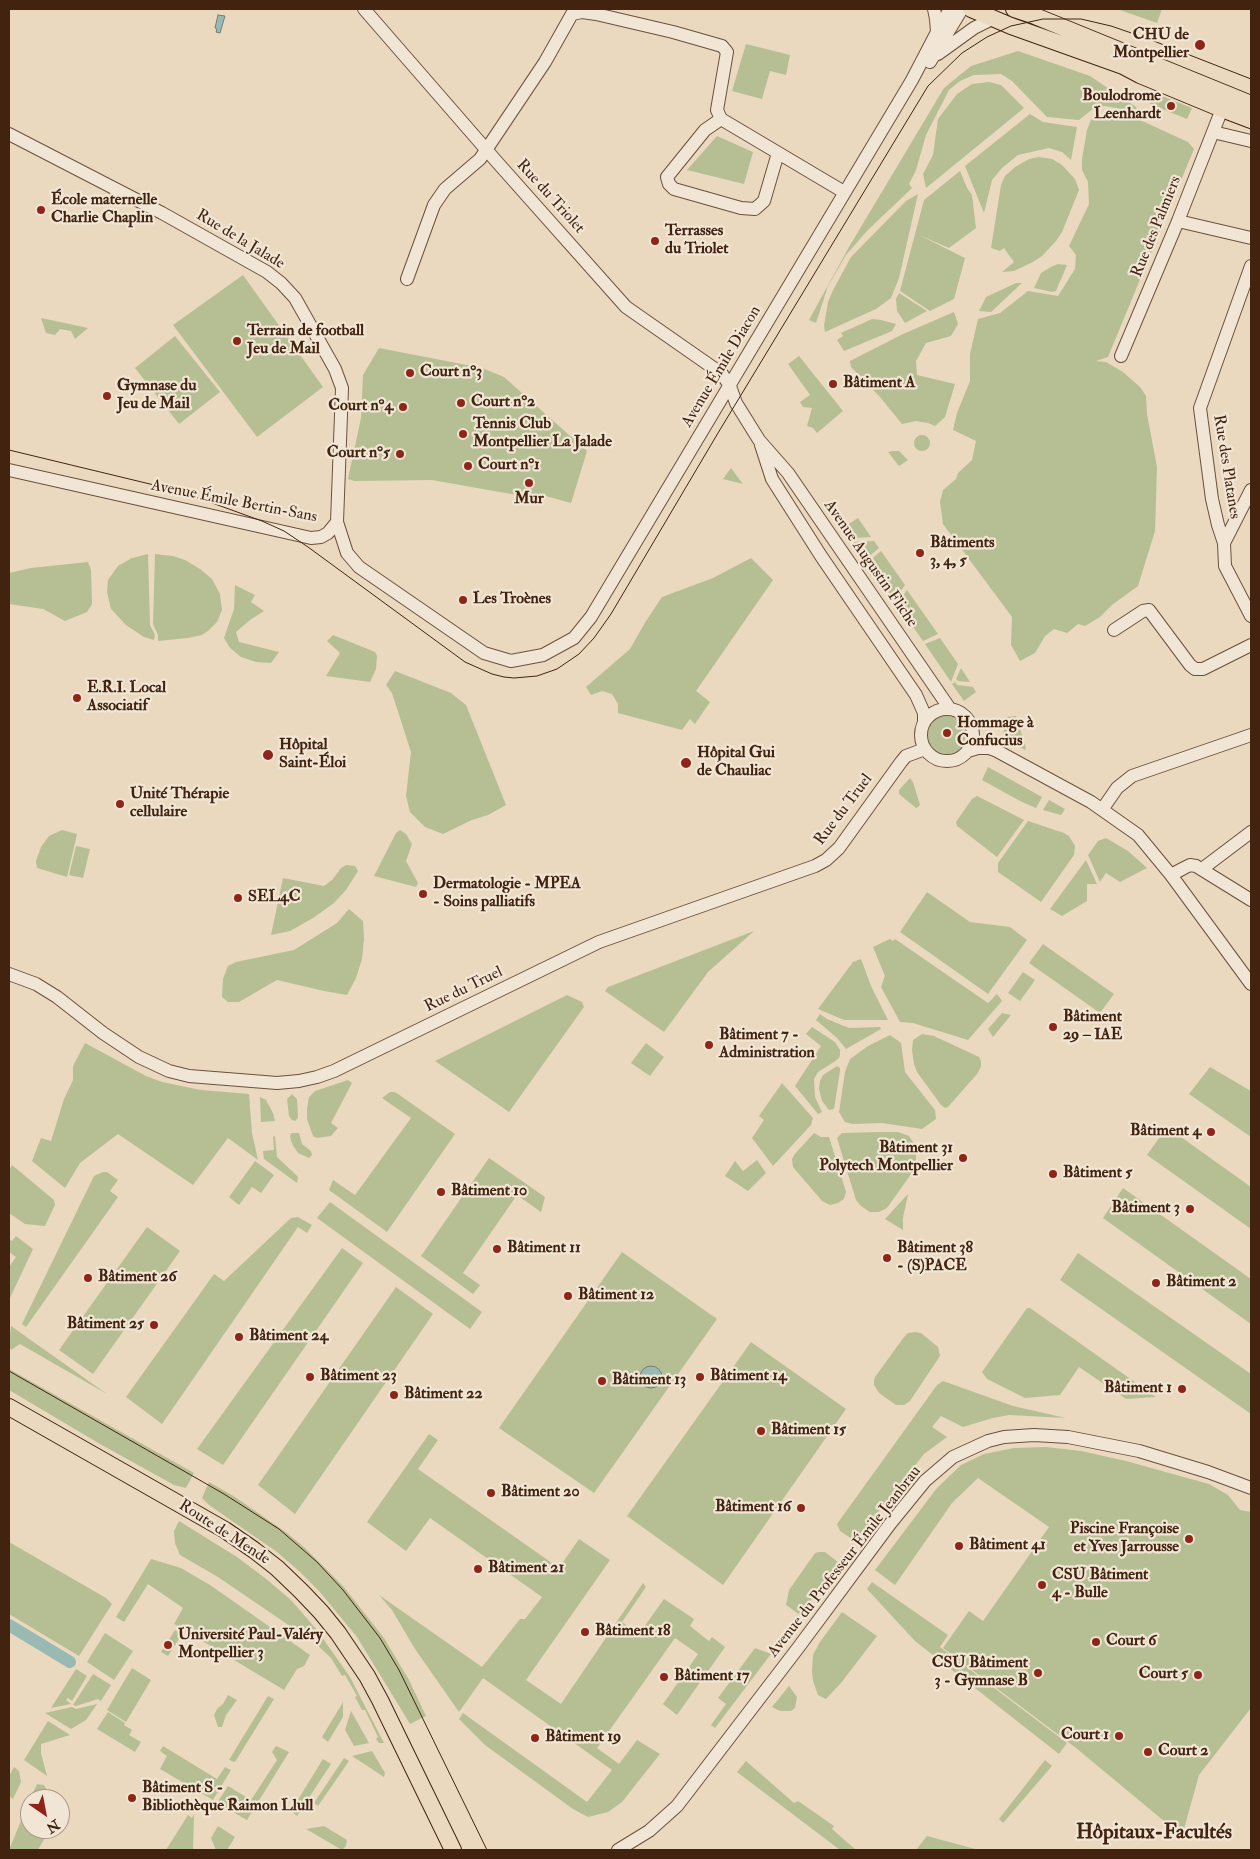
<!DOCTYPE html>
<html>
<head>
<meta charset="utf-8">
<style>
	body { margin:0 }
	#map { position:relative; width:1260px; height:1859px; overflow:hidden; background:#ead9bf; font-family:"IM FELL Double Pica",serif }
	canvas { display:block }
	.frame { position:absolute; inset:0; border:10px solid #422310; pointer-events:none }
	.north { position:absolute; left:20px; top:1789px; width:50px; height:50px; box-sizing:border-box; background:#f1e6d5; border:1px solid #ab9886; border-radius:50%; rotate:147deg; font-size:14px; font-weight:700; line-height:20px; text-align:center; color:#422310 }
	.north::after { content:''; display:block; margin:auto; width:18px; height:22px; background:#8f2418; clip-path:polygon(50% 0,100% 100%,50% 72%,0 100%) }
</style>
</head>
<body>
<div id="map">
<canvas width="1260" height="1859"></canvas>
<div class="frame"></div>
<div class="north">N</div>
</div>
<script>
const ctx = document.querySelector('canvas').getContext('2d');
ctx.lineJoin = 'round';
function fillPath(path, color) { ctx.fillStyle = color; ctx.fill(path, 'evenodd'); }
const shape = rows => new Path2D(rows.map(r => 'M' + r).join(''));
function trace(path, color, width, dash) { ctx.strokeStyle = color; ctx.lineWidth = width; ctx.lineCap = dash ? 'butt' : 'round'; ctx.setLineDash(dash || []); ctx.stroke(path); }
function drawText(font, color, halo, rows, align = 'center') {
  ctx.font = font + ' "IM FELL Double Pica",serif'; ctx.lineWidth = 4.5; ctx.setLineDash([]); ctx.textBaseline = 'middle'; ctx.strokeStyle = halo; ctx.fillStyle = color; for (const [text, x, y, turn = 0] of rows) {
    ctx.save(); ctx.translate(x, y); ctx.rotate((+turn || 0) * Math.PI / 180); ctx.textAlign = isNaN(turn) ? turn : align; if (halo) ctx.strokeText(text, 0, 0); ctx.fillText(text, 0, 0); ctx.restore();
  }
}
fillPath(shape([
	[1117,9,1162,9,1157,23],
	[746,44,790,55,786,75,770,71,762,99,732,91],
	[1018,51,1090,76,1136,107,1137,112,1105,106,1094,108,1079,120,1047,117,1012,81,1001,74,974,75,960,81,949,90,926,135,916,170,909,184,912,188,867,231,846,255,828,286,816,323,809,320,849,247,944,88,971,66],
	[989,82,1001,85,1024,108,926,188,923,174,933,155,938,119,957,94,972,84],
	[1154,93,1192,108,1187,119,1150,104],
	[1030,114,1043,122,1077,127,1071,160,1062,152,1049,148,1018,155,1002,168,992,180,984,213,965,166],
	[1104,116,1140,120,1188,142,1194,149,1108,357,1096,361,1106,362,1123,372,1140,387,1146,396,1147,414,1157,467,1155,531,1138,586,1112,605,1100,617,1085,626,1078,624,1067,633,1054,629,1045,636,1035,653,1020,661,1011,645,1012,617,943,524,940,502,943,490,956,479,958,473,972,460,976,441,953,430,957,413,970,381,970,354,978,319,1000,313,1028,291,1058,296,1075,269,1076,255,1069,246,1089,204,1088,182,1082,170,1082,159,1087,130,1091,120],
	[717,136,753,152,744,184,687,170],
	[1039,157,1052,159,1062,165,1075,179,1079,190,1062,232,1056,241,1042,256,1033,262,1014,271,1002,272,1014,262,1004,248,1000,251,991,248,1001,185,1005,176,1015,167,1029,159],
	[960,171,967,188,972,195,976,228,949,248,919,235,965,258,954,299,930,311,900,291,924,200],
	[918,194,899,278,891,298,876,309,825,332,824,326,828,302,833,290,851,257,906,201],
	[1058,264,1067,265,1056,291,1052,292,1034,288,1041,273,1051,267],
	[243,275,323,387,257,437,173,325],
	[1016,283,1022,283,991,312,979,311,986,297],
	[899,293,927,311,905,323,897,311,896,299],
	[954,312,958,324,951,336,926,343,916,361,917,375,955,384,945,417,935,426,928,423,916,421,902,424,880,397,851,367,850,361,903,334],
	[41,318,88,328,75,339,71,331,60,329,55,335,46,333],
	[872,319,881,320,896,324,892,331,844,351,837,340,843,336,841,333],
	[175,336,220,392,179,424,135,368],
	[379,348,482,368,504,377,587,451,571,503,542,495,511,494,432,480,354,481,348,479,361,418,363,375],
	[799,356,843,411,817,433,813,428,807,426,812,408,803,407,800,402,810,395,788,364],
	'914 443a8 8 0 1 1 16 0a8 8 0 1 1-16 0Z',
	[893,451,899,451,908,460,899,466,888,452],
	[731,468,743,484,723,479],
	[858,518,871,537,852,538,844,527],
	[874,541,879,548,866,559,854,542],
	[881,551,905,585,894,600,868,562],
	[148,554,150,625,155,635,154,640,144,637,126,625,111,609,107,592,108,580,118,566,132,558],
	[155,554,173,556,185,560,200,569,212,579,220,594,222,610,217,622,208,631,202,635,188,638,158,641,158,635,153,624],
	[751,558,773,580,696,691,710,702,695,724,690,719,682,730,618,713,618,704,612,694,602,691,591,695,586,687,630,649,646,621,662,597,713,578],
	[88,562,91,570,92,604,87,612,65,621,43,609,9,604,9,573,31,568],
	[235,585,255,595,251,602,264,611,250,620,236,632,239,642,279,652,271,663,256,662,241,657,230,648,224,638,234,609],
	[907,590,938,634,923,641,897,604],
	[333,635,375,652,377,656,376,669,370,682,326,676,340,653,327,641],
	[940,638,958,664,951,682,925,644],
	[961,668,970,682,958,681,956,679],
	[395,671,451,693,466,705,506,805,488,815,472,820,443,834,425,827,410,812,406,796,411,752,392,693,386,685],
	[955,682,957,685,973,687,976,692,964,701,952,684],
	[1016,716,1026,748,1025,750,1008,740,1003,735,1007,717],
	'928 735a19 19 0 1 1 38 0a19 19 0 1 1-38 0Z',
	[988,767,1042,797,1036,808,1020,801,982,780],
	[910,778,913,782,920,805,918,807,916,808,899,794,899,790],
	[977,796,1024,820,997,857,957,826,956,822,972,799],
	[1049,800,1065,809,1061,815,1043,810],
	[1028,821,1064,833,1069,836,1075,846,1074,855,1041,902,998,872,998,863],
	[62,830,77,834,67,877,37,868,36,861,41,847,49,836],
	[400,830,406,834,412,844,406,861,418,883,416,887,374,876,396,833],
	[1106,838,1128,851,1147,868,1120,882,1106,873,1100,882,1088,855,1098,841],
	[76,846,90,849,83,878,69,875],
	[1086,860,1097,884,1087,884,1087,901,1062,916,1050,909],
	[346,865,355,866,358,871,346,890,334,903,313,918,290,931,271,935,283,878,324,886,332,880,341,868],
	[927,892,970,922,1010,927,1027,940,988,994,900,932],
	[349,909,363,921,364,939,362,959,356,978,347,995,324,991,277,980,239,1002,228,1002,222,997,223,979,228,966,236,962,294,950,337,923],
	[754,931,708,972,664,1032,605,991,608,987],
	[890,939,893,941,895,939,988,1003,997,994,1002,1001,968,1040,913,1023,900,1022,881,987,885,976,873,947],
	[1043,944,1114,994,1100,1013,1029,963],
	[861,959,871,986,888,1020,844,1020,818,1009,853,962],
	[1023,972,1035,980,1020,1001,1008,993],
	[567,995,582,1002,584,1007,509,1112,435,1061],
	[1002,1013,1011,1015,993,1037,988,1029],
	[820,1014,827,1019,849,1028,880,1027,881,1029,846,1049,837,1038,816,1020],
	[812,1027,835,1042,840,1050,840,1054,839,1058,834,1062,818,1072,814,1079,815,1097,822,1112,818,1114,795,1086,821,1046,806,1034],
	[922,1034,934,1036,979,1057,981,1061,981,1067,977,1074,948,1107,945,1108,941,1105,917,1072,914,1064,912,1050,913,1040],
	[890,1035,901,1043,905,1072,935,1110,936,1119,922,1129,882,1123,853,1124,845,1122,839,1112,845,1072,850,1059,868,1046],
	[85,1043,146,1076,162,1082,201,1090,249,1094,252,1133,258,1160,228,1138,193,1185,118,1134,80,1163,65,1188,32,1161,41,1138,51,1141,64,1099,73,1080,73,1066],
	[646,1043,664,1057,650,1076,631,1063],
	[837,1066,840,1068,840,1071,834,1109,829,1110,822,1101,819,1089,820,1081,823,1075],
	[1210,1067,1251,1091,1251,1137,1189,1094],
	[348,1080,352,1083,331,1123,338,1128,331,1136,317,1138,313,1136,307,1119,307,1109,309,1097,315,1091],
	[782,1083,813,1118,812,1121,811,1125,773,1166,752,1138,764,1120,759,1116],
	[390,1092,394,1092,398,1094,455,1134,387,1232,329,1190,333,1180,355,1195,411,1118,382,1098],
	[292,1094,297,1099,298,1118,295,1121,292,1120,289,1116,287,1099],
	[260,1097,266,1100,273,1113,275,1121,261,1122],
	[1167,1127,1251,1187,1251,1229,1147,1155],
	[878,1132,898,1132,909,1136,916,1147,916,1160,914,1170,887,1208,879,1212,870,1212,861,1206,856,1200,837,1138,842,1133],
	[292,1133,299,1133,302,1144,311,1151,312,1155,309,1158,298,1153,294,1147,291,1141,290,1135],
	[814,1133,821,1137,829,1137,846,1192,844,1199,838,1203,830,1205,822,1201,793,1167,792,1159,794,1155],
	[275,1136,277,1157,295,1174,298,1177,297,1183,264,1159,263,1151,274,1150,273,1137],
	[489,1158,545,1197,541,1212,517,1195,463,1273,480,1285,473,1294,421,1256],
	[757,1160,766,1173,748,1191,725,1176,735,1161,743,1171],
	[255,1161,274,1175,261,1193,252,1187,239,1205,229,1197],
	[12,1165,54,1200,55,1205,45,1226,25,1224,9,1213,9,1170],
	[103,1172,107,1172,118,1180,110,1191,118,1197,26,1327,22,1324,94,1176],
	[1123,1188,1251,1279,1251,1324,1103,1218],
	[908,1194,903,1218,903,1230,885,1219],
	[330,1202,482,1312,470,1329,317,1218],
	[298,1217,312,1225,307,1233,298,1227,162,1424,126,1397,214,1274,224,1281,291,1218],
	[147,1227,180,1251,93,1374,59,1350],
	[16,1236,33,1249,9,1300,9,1267,16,1257,9,1252,9,1239,12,1241],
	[342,1248,363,1263,223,1465,197,1449],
	[622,1252,717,1319,594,1493,499,1428],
	[1078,1253,1251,1374,1251,1414,1060,1280],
	[396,1287,433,1314,295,1514,258,1485],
	[1027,1308,1030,1308,1156,1397,1126,1399,1079,1367,1060,1395,1025,1398,987,1379,982,1372],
	[11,1326,107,1394,20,1344,11,1350,9,1345],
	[915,1332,921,1333,938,1347,940,1356,910,1401,904,1405,896,1405,879,1393,874,1385,874,1381,875,1377,904,1337,908,1333],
	[751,1342,846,1409,723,1585,627,1516],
	[9,1369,194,1473,186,1488,174,1485,100,1444,9,1390],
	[943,1381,1013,1406,1066,1418,1009,1415,993,1418,963,1427,941,1416,932,1427,947,1437,924,1454,855,1541,840,1531,837,1524,937,1385],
	[429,1434,438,1440,418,1469,559,1568,579,1539,610,1560,526,1680,561,1704,643,1583,646,1587,622,1622,639,1634,664,1599,694,1619,690,1626,709,1641,712,1637,725,1647,677,1715,663,1704,698,1654,675,1638,597,1748,619,1764,637,1740,660,1754,622,1802,608,1812,588,1817,573,1809,485,1745,459,1719,463,1713,587,1802,612,1770,483,1678,459,1712,415,1649,392,1610,379,1595,482,1667,520,1619,525,1619,542,1597,430,1518,406,1551,367,1522],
	[1046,1447,1081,1451,1126,1461,1209,1484,1228,1495,1240,1510,1251,1512,1251,1708,1199,1775,1182,1836,1076,1748,943,1648,969,1611,983,1621,1049,1527,978,1478,952,1503,895,1585,875,1570,937,1488,961,1465,984,1454,1014,1448],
	[209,1482,235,1497,287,1533,305,1548,343,1586,384,1638,409,1680,426,1716,410,1724,357,1637,319,1591,299,1571,277,1552,209,1505,202,1498],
	[179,1521,237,1557,265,1578,291,1600,317,1630,350,1677,384,1743,379,1743,376,1739,378,1737,365,1710,362,1710,355,1697,357,1696,345,1675,342,1676,331,1658,313,1641,313,1639,308,1635,306,1637,218,1577,180,1555,175,1543,174,1531],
	[9,1542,106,1598,112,1604,79,1656,9,1614],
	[819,1552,825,1552,839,1563,800,1615,786,1605,789,1590,815,1553],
	[151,1559,181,1568,210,1585,310,1655,304,1666,297,1669,284,1690,174,1624,183,1608,148,1584,124,1622,116,1617],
	[872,1582,948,1635,940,1647,1067,1743,1059,1754,915,1641,867,1589],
	[842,1612,877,1636,841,1683,826,1699,818,1695,813,1681,812,1671,813,1655,820,1642],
	[175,1630,182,1634,168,1656,161,1652],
	[105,1633,133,1651,114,1680,87,1662],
	[755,1648,771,1654,715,1728,711,1725,726,1704,718,1698],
	[132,1668,151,1680,126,1722,107,1710],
	[76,1669,87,1676,72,1701,68,1698,66,1700,71,1704,51,1708],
	[93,1674,111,1685,101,1701,98,1699,76,1706,73,1705],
	[789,1686,797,1697,795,1708,791,1711,780,1711,772,1707],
	[228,1695,237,1700,226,1715,222,1727,218,1727,214,1715,217,1709,223,1704],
	[268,1696,274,1699,235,1762,229,1760],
	[343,1702,343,1717,328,1742,322,1737],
	[97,1704,86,1720,71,1729,45,1713,72,1707,76,1709],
	[351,1711,369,1743,354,1746,345,1730],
	[108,1712,125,1723,124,1725,132,1730,129,1735,141,1742,135,1752,97,1729],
	[48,1721,70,1735,41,1744,41,1753,47,1776,24,1760],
	[163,1746,217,1779,225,1767,231,1770,213,1800,160,1769,167,1756,160,1751],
	[276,1746,289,1752,247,1820,217,1803,228,1786,251,1800,277,1760,272,1752],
	[372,1751,385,1773,384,1777,352,1756],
	[344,1758,349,1761,318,1806,314,1803],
	[323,1759,331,1764,297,1816,291,1811],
	[1045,1760,1052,1766,1003,1823,999,1819],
	[746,1761,794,1803,798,1801,834,1826,832,1829,856,1850,840,1850,737,1772],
	[14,1767,19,1771,21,1782,13,1799,9,1796,9,1776],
	[37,1784,44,1785,47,1790,47,1799,30,1799],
	[30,1799,30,1829,48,1829,48,1832,38,1850,9,1850],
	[194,1814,193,1850,166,1850,188,1815,192,1818],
	[218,1826,235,1837,227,1850,216,1850,211,1838],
	[324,1826,347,1840,346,1846,342,1850,306,1829],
	[927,1836,979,1850,916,1850]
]), '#b5bf93');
const water = shape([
	[218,15,225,16,220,33,216,32,217,29,215,28,218,15],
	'640 1377a11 11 0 1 1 22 0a11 11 0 1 1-22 0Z'
]);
fillPath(water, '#98bab3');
trace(water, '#767e72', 1);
trace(shape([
	[9,1625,70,1662]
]), '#98bab3', 12);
const minor = shape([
	[364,9,497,162,626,307,722,374,730,386,736,403,759,440,788,473,950,709],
	[938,30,950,9],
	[938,54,974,28,992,19],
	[930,62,962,9],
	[721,119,705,130,667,177,669,184,674,189,741,208,755,209,764,201,778,153],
	[1213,132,1251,141],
	[9,134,162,213,267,272,281,283,295,298,335,369,342,388,337,522,347,553,359,567,484,653,511,661,543,655,574,638,591,617,912,80,937,32,936,19,934,9],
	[1178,221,1251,238],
	[1251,266,1200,408,1212,499,1218,525,1224,543,1225,566,1251,616],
	[407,279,434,205,445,189,480,159,545,62,572,14,582,12,596,14,673,32,722,46,727,52,717,110,721,119,844,192],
	[1121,356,1178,221,1222,109],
	[761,445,772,479,821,556,916,695,924,713,924,723],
	[9,470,311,538,321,537,328,533,337,522],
	[1224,543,1251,490],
	[1114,630,1143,611,1149,610,1190,665,1195,669,1203,669,1251,645],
	'921 735a26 26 0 1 1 52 0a26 26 0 1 1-52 0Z',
	[968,751,978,748,989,748,997,751,1091,802,1138,835,1171,875,1251,984],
	[1101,809,1106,804,1117,788,1132,776,1251,735],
	[1202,869,1251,832],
	[1171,875,1184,868,1190,865,1196,866,1251,900],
	[9,974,36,984,57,997,103,1033,139,1057,169,1071,189,1076,277,1083,299,1081,317,1077,334,1071,599,942,815,866,826,860,839,848,901,762,906,756,925,749],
	[618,1850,649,1831,677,1806,798,1648,890,1524,925,1481,953,1457,988,1441,1004,1437,1034,1435,1068,1437,1139,1451,1208,1472,1251,1488]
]);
const major = shape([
	[971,9,1011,26,1123,66,1140,75,1222,109,1251,120],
	[1014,9,1035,16,1251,104],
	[9,1407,225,1530,254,1550,277,1568,301,1591,321,1612,338,1633,367,1676,380,1700,453,1850]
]);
trace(minor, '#6c503c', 14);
trace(major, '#422310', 18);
trace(minor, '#f1e6d5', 12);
trace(major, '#ead9bf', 16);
trace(shape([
	[9,450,179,491,262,521,284,531,308,547,465,662,492,674,504,677,514,678,537,676,557,669,579,654,594,638,611,614,718,433,928,86,962,53,987,37,1011,26,1043,19,1081,19,1111,26,1146,38,1251,79],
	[9,1371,224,1494,279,1529,317,1562,343,1590,380,1638,399,1670,487,1850]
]), '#422310', 1);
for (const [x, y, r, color] of [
	[1200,45,6,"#8f2418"],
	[1171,106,5,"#8f2418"],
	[41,210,5,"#8f2418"],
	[655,241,5,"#8f2418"],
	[237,341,5,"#8f2418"],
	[410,373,5,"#8f2418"],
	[833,384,5,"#8f2418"],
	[107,396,5,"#8f2418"],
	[461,403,5,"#8f2418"],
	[403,407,5,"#8f2418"],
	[463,434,5,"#8f2418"],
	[400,454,5,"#8f2418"],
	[468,466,5,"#8f2418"],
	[529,483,5,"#8f2418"],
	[920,553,5,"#8f2418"],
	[463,600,5,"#8f2418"],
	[77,698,5,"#8f2418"],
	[947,733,5,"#8f2418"],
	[268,755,6,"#8f2418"],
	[686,763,6,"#8f2418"],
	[120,804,5,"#8f2418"],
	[423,894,5,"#8f2418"],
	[238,898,5,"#8f2418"],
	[1053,1027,5,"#8f2418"],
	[709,1045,5,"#8f2418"],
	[1211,1132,5,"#8f2418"],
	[963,1158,5,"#8f2418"],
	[1053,1174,5,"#8f2418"],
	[441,1192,5,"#8f2418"],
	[1190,1209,5,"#8f2418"],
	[497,1249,5,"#8f2418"],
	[887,1258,5,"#8f2418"],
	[88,1278,5,"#8f2418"],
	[1156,1283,5,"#8f2418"],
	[568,1296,5,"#8f2418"],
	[154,1325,5,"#8f2418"],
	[239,1337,5,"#8f2418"],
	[310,1377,5,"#8f2418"],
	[700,1377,5,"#8f2418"],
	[602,1381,5,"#8f2418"],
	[1182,1389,5,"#8f2418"],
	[394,1395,5,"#8f2418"],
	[761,1431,5,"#8f2418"],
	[491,1493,5,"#8f2418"],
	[801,1508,5,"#8f2418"],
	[1189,1539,5,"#8f2418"],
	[959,1546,5,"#8f2418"],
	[478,1569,5,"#8f2418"],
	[1042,1585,5,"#8f2418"],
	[585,1632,5,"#8f2418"],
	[1096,1642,5,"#8f2418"],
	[168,1645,5,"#8f2418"],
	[1038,1673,5,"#8f2418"],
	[1198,1675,5,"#8f2418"],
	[664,1677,5,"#8f2418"],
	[1119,1736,5,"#8f2418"],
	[535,1738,5,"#8f2418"],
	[1148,1752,5,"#8f2418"],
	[132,1798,5,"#8f2418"]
]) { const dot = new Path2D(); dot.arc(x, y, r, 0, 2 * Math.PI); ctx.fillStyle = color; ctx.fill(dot); trace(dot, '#f1e6d5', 2); }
drawText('bold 16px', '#422310', '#f1e6d5', [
	["CHU de",1189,36,"right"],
	["Montpellier",1189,54,"right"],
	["Boulodrome",1161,97,"right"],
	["Leenhardt",1161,115,"right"],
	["École maternelle",51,201],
	["Charlie Chaplin",51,219],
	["Terrasses",665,232],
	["du Triolet",665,250],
	["Terrain de football",247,332],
	["Jeu de Mail",247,350],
	["Court n°3",420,373],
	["Bâtiment A",843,384],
	["Gymnase du",117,387],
	["Jeu de Mail",117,405],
	["Court n°2",471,403],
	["Court n°4",393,407,"right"],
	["Tennis Club",473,425],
	["Montpellier La Jalade",473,443],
	["Court n°5",390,454,"right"],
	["Court n°1",478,466],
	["Mur",529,500,"center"],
	["Bâtiments",930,544],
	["3, 4, 5",930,562],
	["Les Troènes",473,600],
	["E.R.I. Local",87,689],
	["Associatif",87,707],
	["Hommage à",957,724],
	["Confucius",957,742],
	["Hôpital",279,746],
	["Saint-Éloi",279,764],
	["Hôpital Gui",697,754],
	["de Chauliac",697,772],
	["Unité Thérapie",130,795],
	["cellulaire",130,813],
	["Dermatologie - MPEA",433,885],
	["- Soins palliatifs",433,903],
	["SEL4C",248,898],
	["Bâtiment",1063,1018],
	["29 – IAE",1063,1036],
	["Bâtiment 7 -",719,1036],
	["Administration",719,1054],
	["Bâtiment 4",1201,1132,"right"],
	["Bâtiment 31",953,1149,"right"],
	["Polytech Montpellier",953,1167,"right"],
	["Bâtiment 5",1063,1174],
	["Bâtiment 10",451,1192],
	["Bâtiment 3",1180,1209,"right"],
	["Bâtiment 11",507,1249],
	["Bâtiment 38",897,1249],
	["- (S)PACE",897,1267],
	["Bâtiment 26",98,1278],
	["Bâtiment 2",1166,1283],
	["Bâtiment 12",578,1296],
	["Bâtiment 25",144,1325,"right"],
	["Bâtiment 24",249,1337],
	["Bâtiment 23",320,1377],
	["Bâtiment 14",710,1377],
	["Bâtiment 13",612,1381],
	["Bâtiment 1",1172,1389,"right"],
	["Bâtiment 22",404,1395],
	["Bâtiment 15",771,1431],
	["Bâtiment 20",501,1493],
	["Bâtiment 16",791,1508,"right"],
	["Piscine Françoise",1179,1530,"right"],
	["et Yves Jarrousse",1179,1548,"right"],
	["Bâtiment 41",969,1546],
	["Bâtiment 21",488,1569],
	["CSU Bâtiment",1052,1576],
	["4 - Bulle",1052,1594],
	["Bâtiment 18",595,1632],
	["Université Paul-Valéry",178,1636],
	["Montpellier 3",178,1654],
	["Court 6",1106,1642],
	["CSU Bâtiment",1028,1664,"right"],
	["3 - Gymnase B",1028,1682,"right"],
	["Court 5",1188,1675,"right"],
	["Bâtiment 17",674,1677],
	["Court 1",1109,1736,"right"],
	["Bâtiment 19",545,1738],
	["Court 2",1158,1752],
	["Bâtiment S -",142,1789],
	["Bibliothèque Raimon Llull",142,1807]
], 'left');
drawText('16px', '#422310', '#f1e6d5', [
	["Rue du Triolet",550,197,48],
	["Rue des Palmiers",1157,227,-68],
	["Rue de la Jalade",240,240,31],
	["Avenue Émile Diacon",722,367,-59],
	["Rue des Platanes",1226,467,81],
	["Avenue Émile Bertin-Sans",234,502,11],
	["Avenue Augustin Fliche",870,564,55],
	["Rue du Truel",844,810,-53],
	["Rue du Truel",464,990,-26],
	["Route de Mende",224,1533,33],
	["Avenue du Professeur Émile Jeanbrau",845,1562,-52]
]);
drawText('bold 21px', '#422310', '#f1e6d5', [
	["Hôpitaux-Facultés",1154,1833]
]);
</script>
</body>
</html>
